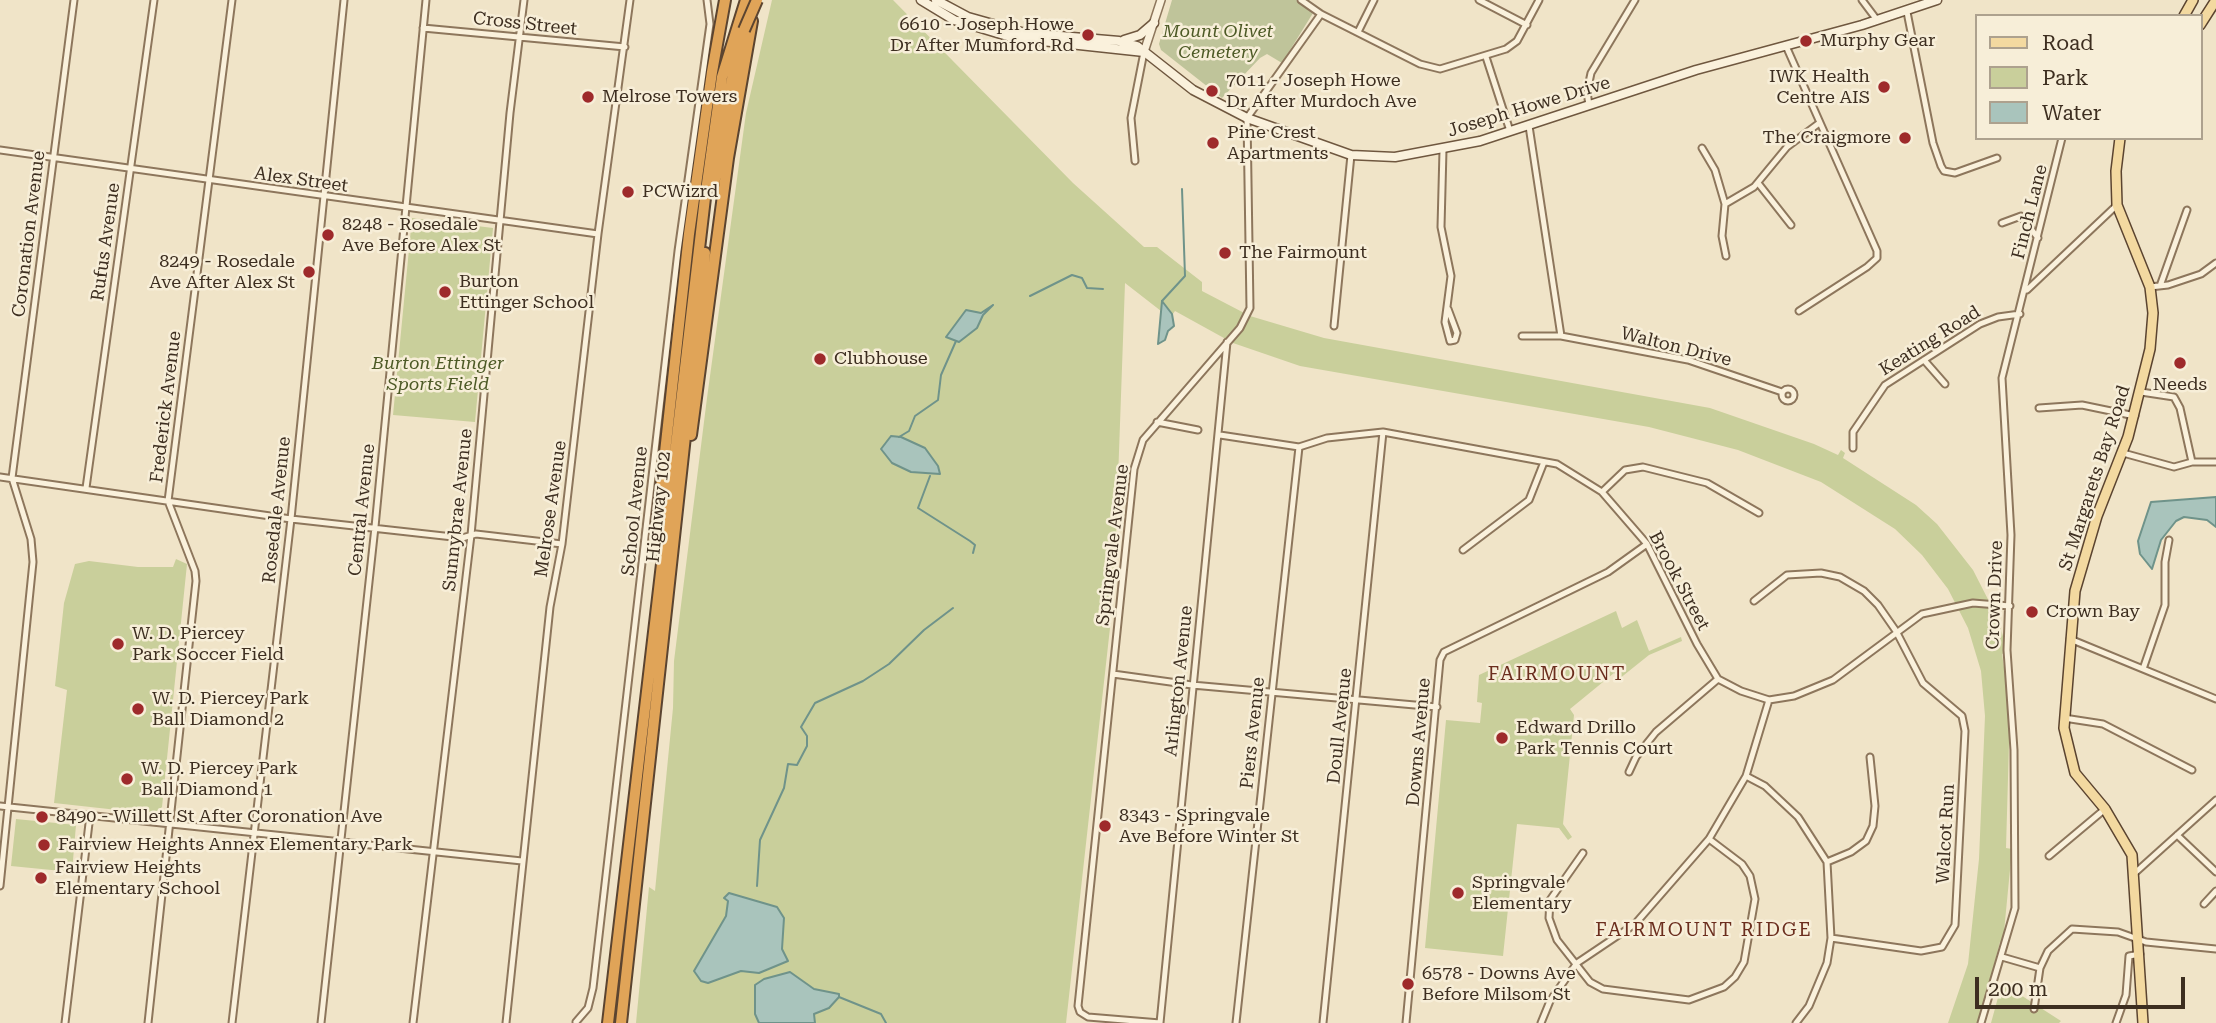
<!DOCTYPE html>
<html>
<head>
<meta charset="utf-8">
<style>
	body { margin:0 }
	#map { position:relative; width:2216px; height:1023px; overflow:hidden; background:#f0e4c8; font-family:"Roboto Serif",serif }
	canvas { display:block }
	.legend { position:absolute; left:1975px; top:14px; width:228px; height:126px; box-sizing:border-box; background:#f7eed8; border:2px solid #ada18e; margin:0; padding:9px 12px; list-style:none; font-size:21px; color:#3d2e20 }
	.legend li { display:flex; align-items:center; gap:14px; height:35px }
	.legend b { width:35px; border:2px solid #ada18e }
	.scale { position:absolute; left:1975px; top:977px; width:210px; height:32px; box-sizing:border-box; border:4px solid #3d2e20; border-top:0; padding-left:9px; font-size:21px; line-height:24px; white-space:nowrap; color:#3d2e20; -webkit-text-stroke:5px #f7eed8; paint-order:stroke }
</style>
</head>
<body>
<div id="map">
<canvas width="2216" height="1023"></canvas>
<ul class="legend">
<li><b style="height:9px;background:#f3d9a0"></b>Road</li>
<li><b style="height:19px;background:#c9cf9b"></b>Park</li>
<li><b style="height:19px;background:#a9c4bc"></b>Water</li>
</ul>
<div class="scale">200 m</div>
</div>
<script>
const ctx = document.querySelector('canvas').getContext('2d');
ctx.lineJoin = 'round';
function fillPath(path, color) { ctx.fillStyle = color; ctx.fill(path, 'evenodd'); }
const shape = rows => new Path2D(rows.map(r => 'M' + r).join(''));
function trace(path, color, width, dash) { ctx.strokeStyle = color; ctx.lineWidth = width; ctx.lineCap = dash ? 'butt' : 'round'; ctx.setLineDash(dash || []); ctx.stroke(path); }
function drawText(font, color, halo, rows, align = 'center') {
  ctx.font = font + ' "Roboto Serif",serif'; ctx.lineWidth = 5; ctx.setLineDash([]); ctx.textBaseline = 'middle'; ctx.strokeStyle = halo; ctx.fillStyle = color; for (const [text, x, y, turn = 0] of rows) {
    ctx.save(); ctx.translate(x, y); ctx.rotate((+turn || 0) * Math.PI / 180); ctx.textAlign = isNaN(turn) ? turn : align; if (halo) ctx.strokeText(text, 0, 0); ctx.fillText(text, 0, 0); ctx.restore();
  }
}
fillPath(shape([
	[772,0,893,0,1073,183,1144,247,1157,247,1202,282,1202,291,1250,316,1324,338,1710,408,1814,444,1838,455,1841,450,1845,453,1843,458,1916,505,1937,524,1973,570,1997,617,2008,652,2002,654,2010,708,2006,848,2012,849,2003,942,2000,942,1979,1023,1948,1023,1968,964,1979,859,1985,716,1981,671,1968,628,1948,589,1922,555,1895,529,1821,482,1738,450,1649,427,1300,366,1233,343,1175,311,1170,318,1125,283,1114,592,1066,1023,636,1023,649,887,655,891,673,708,674,661,707,398,746,113],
	[412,218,493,228,475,422,393,415],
	[176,559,187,564,162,807,154,814,54,803,67,690,55,686,64,603,75,564,89,561,138,567,173,567],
	[1616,611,1622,628,1637,620,1649,651,1681,637,1682,641,1649,655,1619,679,1614,673,1570,709,1574,715,1563,824,1572,837,1568,840,1559,828,1517,824,1503,956,1425,948,1446,720,1480,723,1482,703,1477,702,1479,675],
	[16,819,76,825,72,872,11,866],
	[2002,983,2061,1021,2059,1023,1991,1023]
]), '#c9cf9b');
fillPath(shape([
	[1172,0,1296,0,1313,13,1282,63,1267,54,1260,58,1222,98,1161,50,1159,44]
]), '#bfc49a');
const water = shape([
	[1162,301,1172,314,1174,326,1168,331,1165,340,1158,344,1162,301],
	[993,305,983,315,977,328,959,342,946,337,966,310,981,313,993,305],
	[891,436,901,437,925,448,938,466,940,474,911,472,892,463,881,449,891,436],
	[2216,497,2216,527,2207,520,2184,517,2176,521,2161,540,2152,569,2140,554,2138,541,2151,502,2216,497],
	[729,893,777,907,784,918,782,949,788,961,759,973,741,971,708,983,701,981,694,971,726,916,728,901,724,898,729,893],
	[790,972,814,989,839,994,839,997,829,1008,814,1014,815,1023,759,1023,755,1014,755,985,764,979,790,972]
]);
fillPath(water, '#a9c4bc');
trace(water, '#6f938a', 2);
trace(shape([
	[1030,296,1072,275,1082,278,1087,288,1103,289],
	[1162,301,1185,276,1182,189],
	[899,437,909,431,915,416,938,400,941,375,956,341],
	[930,476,918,508,970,541,975,545,973,553],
	[757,886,760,840,784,788,788,764,797,765,807,746,807,736,801,727,815,703,863,681,889,664,924,630,953,608],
	[839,997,881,1014,886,1023]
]), '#6f938a', 2);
const minor = shape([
	[1301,0,1321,14,1420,64,1440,69,1506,49,1517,41,1539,0],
	[1479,0,1527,25],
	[1862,0,1877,20],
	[1907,12,1933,143,1941,166,1944,171,1955,173,1997,158],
	[423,28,625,47],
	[1358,32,1374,0],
	[1786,46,1877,251,1877,258,1867,267,1799,311],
	[1486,57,1510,131],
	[1589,105,1587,92,1591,73,1635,0],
	[1529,126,1561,336],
	[1702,148,1715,170,1725,204,1722,236,1726,256],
	[0,150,598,234],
	[1443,150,1441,227,1451,276,1445,322,1450,341,1455,340,1457,333,1448,309],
	[1135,161,1131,118,1144,52],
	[1758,183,1791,225],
	[1725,204,1754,187,1787,147,1818,124],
	[2002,223,2021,216,2038,238],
	[2160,286,2187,210],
	[2150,287,2168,285,2201,274,2216,263],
	[2027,290,2117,205],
	[1334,326,1351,155],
	[1522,336,1561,336,1688,360,1782,392],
	[1924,360,1945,384],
	'1782 395a6 6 0 1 1 12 0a6 6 0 1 1-12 0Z',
	[2141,392,2174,397,2180,408,2192,462],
	[2039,408,2082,405,2135,416],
	[1157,422,1198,430],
	[1220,435,1299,447,1327,438,1383,432,1557,464,1602,492,1647,544,1697,644,1718,679,1741,691,1769,700,1794,696,1833,680,1922,614,1973,603,2010,606],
	[1853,448,1853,432,1885,385,1980,324,1998,317,2020,314],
	[2123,453,2174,467,2192,462,2216,462],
	[0,477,291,519,462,538,476,534,562,544],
	[86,488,154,0],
	[1602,492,1625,470,1643,467,1707,483,1759,513],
	[1463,550,1529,500,1544,462],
	[1754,601,1787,575,1821,573,1840,577,1864,591,1878,605,1896,631,1923,683,1962,716,1965,731,1955,925,1942,947,1921,951,1831,938],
	[2070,639,2216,699],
	[2143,669,2165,605,2165,562,2169,540],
	[1113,674,1192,685,1437,707],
	[2064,718,2103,724,2192,770],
	[1629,772,1636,757,1656,732,1718,679],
	[1746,776,1765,786,1798,817,1827,862,1831,938,1827,963,1809,1006,1796,1023],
	[0,806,522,861],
	[2177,835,2216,872],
	[1583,853,1550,900,1549,918,1557,940,1590,982,1603,989,1689,1000,1724,987,1735,977,1744,962,1755,899,1750,876,1742,864,1709,839],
	[2049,856,2105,809],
	[1827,862,1851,852,1866,841,1873,826,1875,806,1870,757],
	[2136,872,2216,800],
	[0,886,33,562,31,539,12,478,74,0],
	[2204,904,2216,891],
	[2002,957,2040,968],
	[2034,1009,2040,968,2048,951,2072,929,2118,932,2146,942,2216,949],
	[576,1022,588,1008,593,988,678,251,710,24,707,0],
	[65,1023,90,815],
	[148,1023,196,581,195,571,168,501,232,0],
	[232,1023,291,519,344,0],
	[321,1023,375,527,426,0],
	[413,1023,471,535,510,113,524,0],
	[506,1023,550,607,562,544,598,234,630,0],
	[1160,1023,1088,1017,1080,1012,1078,1006,1134,469,1143,440,1240,328,1250,308,1247,118,1321,14],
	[1160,1023,1227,342],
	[1236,1023,1299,447],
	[1323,1023,1383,432],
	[1406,1023,1440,660,1444,652,1608,572,1647,544],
	[1541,1023,1550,1001,1577,963,1635,924,1709,839,1746,776,1769,700],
	[1981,1023,2015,908,2014,750,2007,650,2011,535,2002,378,2062,138],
	[2116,1023,2126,995,2129,956,2140,954]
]);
const tertiary = shape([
	[1144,52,1161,0]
]);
const secondary = shape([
	[921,0,954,20,1014,38,1144,52],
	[936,0,968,17,1025,33,1119,41,1137,46,1193,90,1247,118,1351,155,1395,157,1480,141,1696,70,1862,25,1937,0],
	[1124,40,1140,35,1154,23]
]);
const primary = shape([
	[2184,16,2193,0],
	[2200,25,2216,0],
	[2120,138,2116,171,2117,205,2150,287,2153,313,2150,349,2128,437,2097,516,2075,591,2064,728,2075,773,2105,809,2132,855,2143,1023]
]);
const motorway = shape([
	[714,185,732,79,744,30],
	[691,435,728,158,752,21],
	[657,525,689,234,712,72,725,0],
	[608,1023,705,198,722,77,746,0],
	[621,1023,705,253]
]);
trace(minor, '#8d765c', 9);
trace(tertiary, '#8d765c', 10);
trace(secondary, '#6f573f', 11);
trace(primary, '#5b4430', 12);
trace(motorway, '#5b4430', 14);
trace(minor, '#faf1dc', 5);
trace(tertiary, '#faf1dc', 7);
trace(secondary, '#faf1dc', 8);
trace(primary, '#f3d9a0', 9);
trace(motorway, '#e0a458', 10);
const motorwayBridge = shape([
	[744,30,757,0]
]);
trace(motorwayBridge, '#5b4430', 14, []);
trace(motorwayBridge, '#e0a458', 10);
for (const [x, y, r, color] of [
	[1088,35,7,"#9e2a2b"],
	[1806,41,7,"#9e2a2b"],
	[1884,87,7,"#9e2a2b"],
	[1212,91,7,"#9e2a2b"],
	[588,97,7,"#9e2a2b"],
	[1905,138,7,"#9e2a2b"],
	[1213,143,7,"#9e2a2b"],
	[628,192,7,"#9e2a2b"],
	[328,235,7,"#9e2a2b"],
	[1225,253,7,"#9e2a2b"],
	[309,272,7,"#9e2a2b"],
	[445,292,7,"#9e2a2b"],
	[820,359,7,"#9e2a2b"],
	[2180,363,7,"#9e2a2b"],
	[2032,612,7,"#9e2a2b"],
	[118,644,7,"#9e2a2b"],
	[138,709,7,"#9e2a2b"],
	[1502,738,7,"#9e2a2b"],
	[127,779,7,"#9e2a2b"],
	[42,817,7,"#9e2a2b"],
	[1105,826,7,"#9e2a2b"],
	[44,845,7,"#9e2a2b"],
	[41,878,7,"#9e2a2b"],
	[1458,893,7,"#9e2a2b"],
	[1408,984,7,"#9e2a2b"]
]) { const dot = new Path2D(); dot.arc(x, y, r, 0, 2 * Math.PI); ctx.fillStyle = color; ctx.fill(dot); trace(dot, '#f7eed8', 2.5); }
drawText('18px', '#3d2e20', '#f7eed8', [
	["Cross Street",525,24,6],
	["Joseph Howe Drive",1529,107,-17],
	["Alex Street",301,180,8],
	["Finch Lane",2030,212,-76],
	["Coronation Avenue",29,234,-83],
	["Rufus Avenue",106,242,-82],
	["Keating Road",1930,341,-32],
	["Walton Drive",1676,347,14],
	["Frederick Avenue",166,407,-83],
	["St Margarets Bay Road",2095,478,-72],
	["Highway 102",659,507,-84],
	["Melrose Avenue",551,509,-82],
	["Rosedale Avenue",277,510,-84],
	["Central Avenue",362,510,-84],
	["Sunnybrae Avenue",458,510,-84],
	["School Avenue",635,511,-84],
	["Springvale Avenue",1113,545,-83],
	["Brook Street",1679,581,62],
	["Crown Drive",1995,595,-88],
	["Arlington Avenue",1179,681,-84],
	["Doull Avenue",1340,726,-84],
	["Piers Avenue",1253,733,-84],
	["Downs Avenue",1419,742,-85],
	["Walcot Run",1946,834,-87]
]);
drawText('18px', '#3d2e20', '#f7eed8', [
	["6610 - Joseph Howe",1074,25,"right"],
	["Dr After Mumford Rd",1074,46,"right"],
	["Murphy Gear",1820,41],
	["IWK Health",1870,77,"right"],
	["Centre AIS",1870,98,"right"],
	["7011 - Joseph Howe",1226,81],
	["Dr After Murdoch Ave",1226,102],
	["Melrose Towers",602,97],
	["Pine Crest",1227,133],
	["Apartments",1227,154],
	["The Craigmore",1891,138,"right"],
	["PCWizrd",642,192],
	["8248 - Rosedale",342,225],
	["Ave Before Alex St",342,246],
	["The Fairmount",1239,253],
	["8249 - Rosedale",295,262,"right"],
	["Ave After Alex St",295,283,"right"],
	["Burton",459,282],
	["Ettinger School",459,303],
	["Clubhouse",834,359],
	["Needs",2180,385,"center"],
	["Crown Bay",2046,612],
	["W. D. Piercey",132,634],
	["Park Soccer Field",132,655],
	["W. D. Piercey Park",152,699],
	["Ball Diamond 2",152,720],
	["Edward Drillo",1516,728],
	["Park Tennis Court",1516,749],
	["W. D. Piercey Park",141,769],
	["Ball Diamond 1",141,790],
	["8343 - Springvale",1119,816],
	["Ave Before Winter St",1119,837],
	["8490 - Willett St After Coronation Ave",56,817],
	["Fairview Heights Annex Elementary Park",58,845],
	["Fairview Heights",55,868],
	["Elementary School",55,889],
	["Springvale",1472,883],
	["Elementary",1472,904],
	["6578 - Downs Ave",1422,974],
	["Before Milsom St",1422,995]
], 'left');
drawText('italic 18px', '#4d5a26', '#f7eed8', [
	["Mount Olivet",1218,32],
	["Cemetery",1218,53],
	["Burton Ettinger",438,364],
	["Sports Field",438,385]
]);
ctx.letterSpacing = '2px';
drawText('19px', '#6b2e1e', '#f7eed8', [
	["FAIRMOUNT",1557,674],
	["FAIRMOUNT RIDGE",1704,930]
]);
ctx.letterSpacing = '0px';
</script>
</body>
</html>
